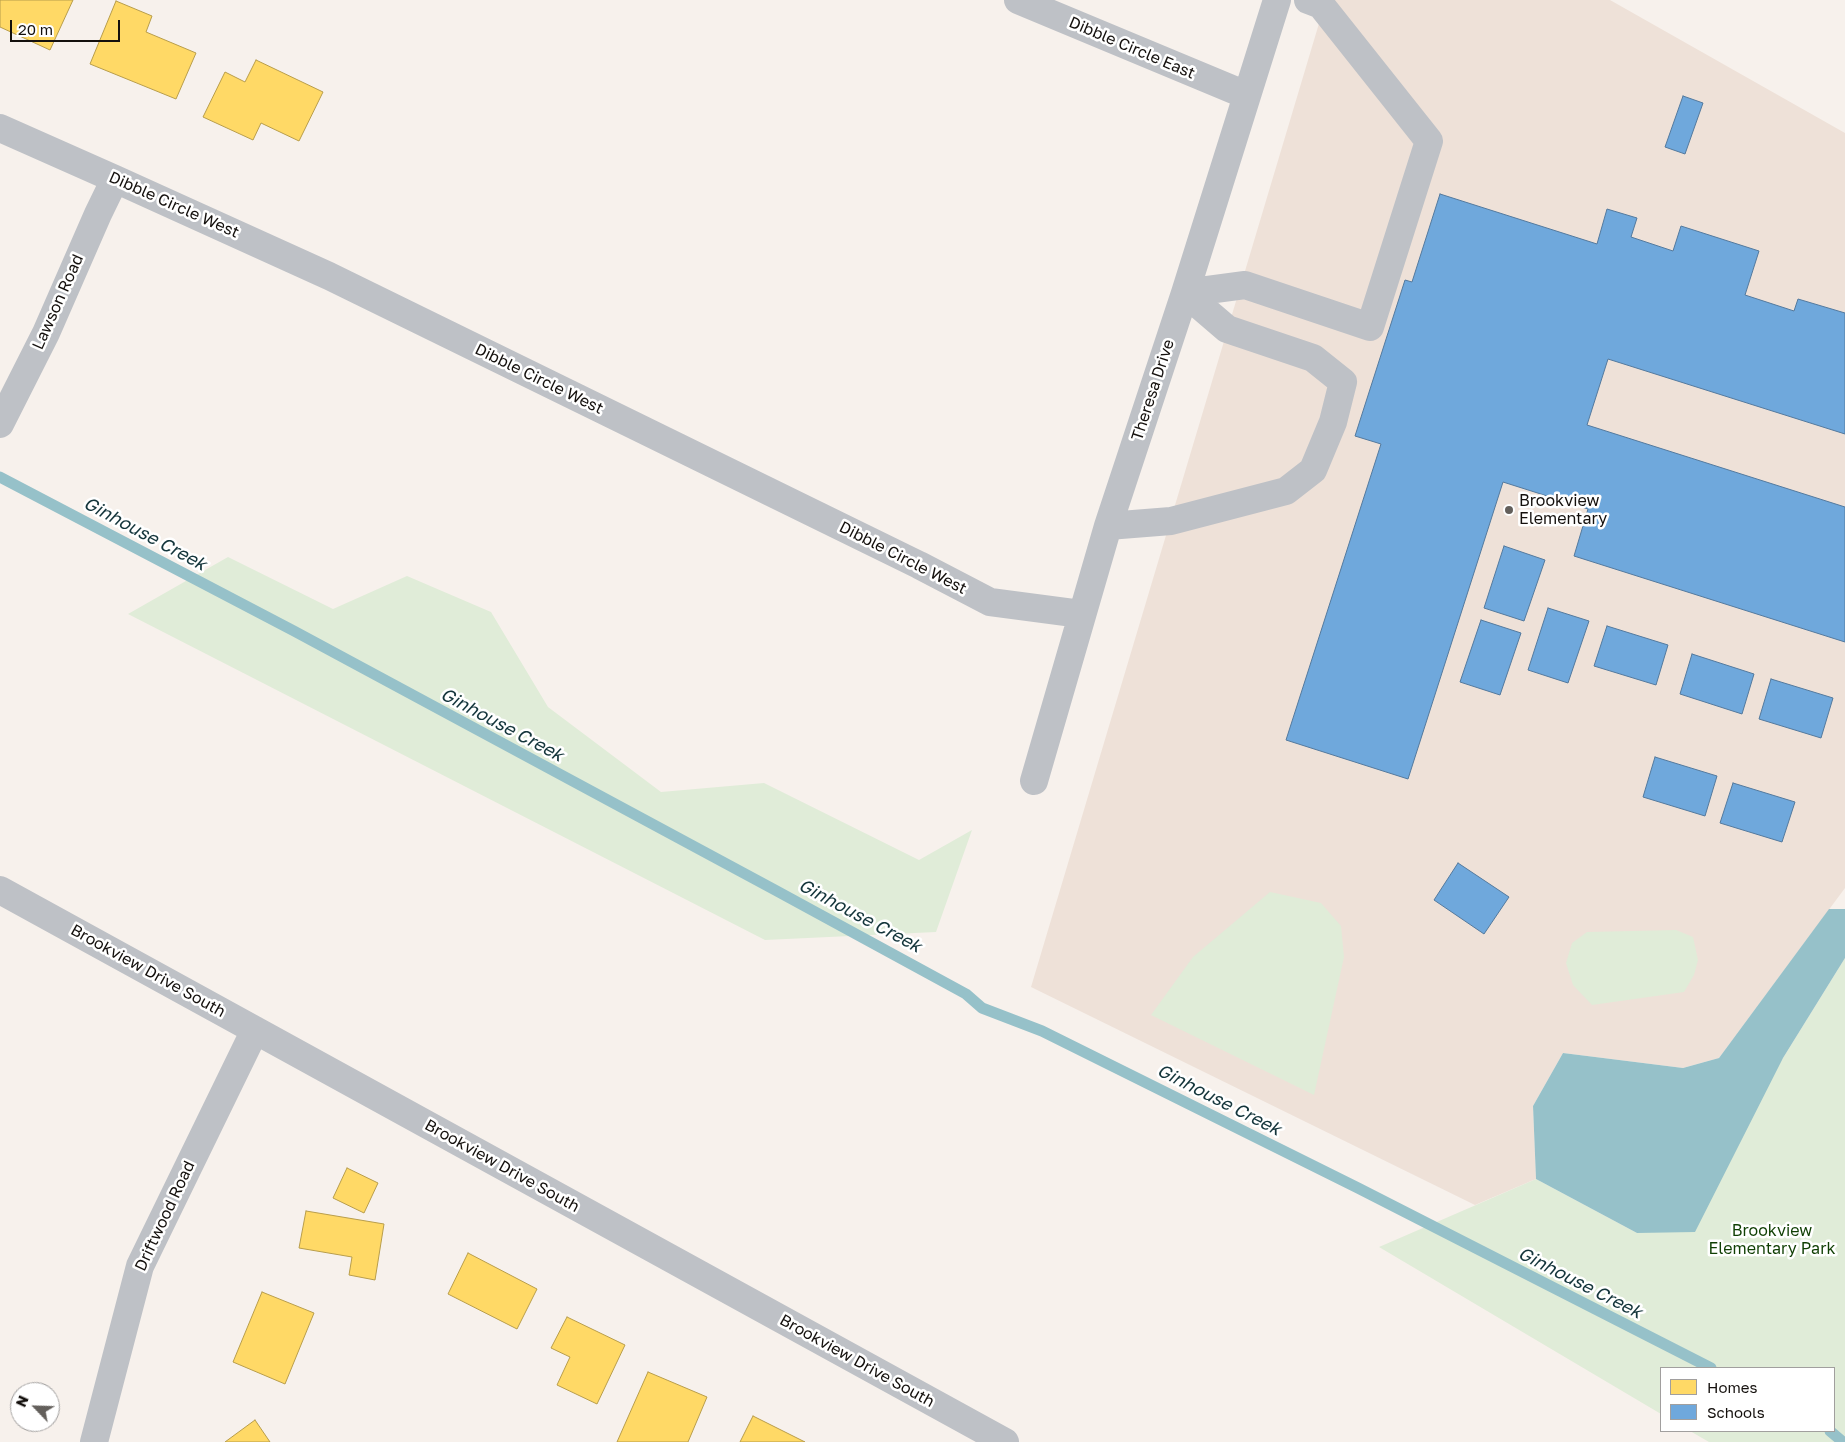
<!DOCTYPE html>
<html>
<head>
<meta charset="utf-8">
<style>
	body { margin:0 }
	#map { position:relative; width:1845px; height:1442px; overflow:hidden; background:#f7f1ec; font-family:"Golos Text",sans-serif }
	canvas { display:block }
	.legend { position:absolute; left:1660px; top:1367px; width:175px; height:65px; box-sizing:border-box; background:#fff; border:1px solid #a19f9e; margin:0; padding:6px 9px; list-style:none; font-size:15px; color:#14100d }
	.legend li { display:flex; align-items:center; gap:10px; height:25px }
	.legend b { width:25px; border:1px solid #a19f9e }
	.north { position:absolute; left:10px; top:1382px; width:50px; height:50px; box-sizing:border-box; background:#fff; border:1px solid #a19f9e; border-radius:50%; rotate:294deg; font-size:14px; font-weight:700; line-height:20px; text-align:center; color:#14100d }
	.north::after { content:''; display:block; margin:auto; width:18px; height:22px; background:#635f5b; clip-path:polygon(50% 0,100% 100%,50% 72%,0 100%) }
	.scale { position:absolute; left:10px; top:20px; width:110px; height:22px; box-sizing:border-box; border:2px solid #14100d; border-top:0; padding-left:6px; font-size:15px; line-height:18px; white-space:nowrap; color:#14100d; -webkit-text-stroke:4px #fff; paint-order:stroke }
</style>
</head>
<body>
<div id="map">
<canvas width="1845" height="1442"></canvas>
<ul class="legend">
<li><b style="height:14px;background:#ffd966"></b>Homes</li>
<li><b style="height:14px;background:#6fa8dc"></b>Schools</li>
</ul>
<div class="north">N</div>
<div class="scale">20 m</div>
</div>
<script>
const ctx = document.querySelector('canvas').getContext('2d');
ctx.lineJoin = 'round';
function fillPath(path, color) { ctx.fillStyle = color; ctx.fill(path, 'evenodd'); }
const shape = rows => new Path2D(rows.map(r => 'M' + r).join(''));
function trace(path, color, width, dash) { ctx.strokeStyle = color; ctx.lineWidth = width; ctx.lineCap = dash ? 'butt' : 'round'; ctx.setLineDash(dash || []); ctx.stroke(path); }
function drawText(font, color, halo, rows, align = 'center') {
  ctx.font = font + ' "Golos Text",sans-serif'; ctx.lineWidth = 5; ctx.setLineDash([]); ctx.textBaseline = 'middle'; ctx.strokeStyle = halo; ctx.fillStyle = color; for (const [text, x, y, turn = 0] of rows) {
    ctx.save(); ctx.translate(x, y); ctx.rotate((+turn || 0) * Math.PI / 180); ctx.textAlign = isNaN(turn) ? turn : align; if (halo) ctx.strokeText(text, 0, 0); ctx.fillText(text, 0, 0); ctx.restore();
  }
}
fillPath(shape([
	[1326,0,1610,0,1845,133,1845,888,1719,1058,1683,1068,1563,1053,1533,1106,1536,1179,1475,1205,1031,987]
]), '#eee1d8');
fillPath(shape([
	[228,557,333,609,407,576,491,612,548,707,661,792,764,783,919,860,972,830,936,932,765,940,128,614],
	[1270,892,1321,903,1341,926,1344,957,1314,1095,1151,1015,1193,957],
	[1676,930,1693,937,1698,960,1694,975,1684,992,1592,1005,1573,985,1566,963,1572,943,1587,932],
	[1845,958,1845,1442,1709,1442,1690,1431,1834,1431,1834,1368,1661,1368,1661,1414,1379,1247,1536,1179,1637,1233,1783,1058]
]), '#e0ecd8');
fillPath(shape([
	[1829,909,1845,909,1845,958,1783,1058,1695,1232,1637,1233,1536,1179,1533,1106,1563,1053,1683,1068,1719,1058]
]), '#96c1c9');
const homes = shape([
	[0,0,73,0,50,50,0,27,0,0],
	[116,1,152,16,146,32,196,53,176,99,90,64,116,1],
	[256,60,323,92,299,141,261,123,253,140,203,117,225,72,245,82,256,60],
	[347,1168,378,1183,364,1213,333,1198,347,1168],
	[306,1211,384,1224,375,1280,349,1275,352,1257,299,1248,306,1211],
	[468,1253,537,1289,517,1329,448,1294,468,1253],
	[262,1292,314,1313,285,1384,233,1362,262,1292],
	[567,1317,625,1345,597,1404,557,1385,570,1357,551,1348,567,1317],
	[648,1372,707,1397,688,1442,617,1442,648,1372],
	[753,1416,805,1442,740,1442,753,1416],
	[255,1420,270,1442,225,1442,255,1420]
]);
fillPath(homes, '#ffd966');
trace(homes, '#b89d4b', 1);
const schools = shape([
	[1683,96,1703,103,1685,154,1665,147,1683,96],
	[1440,194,1597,244,1607,209,1637,218,1631,237,1673,251,1681,226,1759,251,1745,295,1794,311,1798,299,1845,313,1845,434,1608,359,1587,425,1845,507,1845,642,1574,556,1588,509,1503,482,1408,779,1286,740,1381,444,1355,436,1405,280,1412,282,1440,194],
	[1504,546,1545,560,1524,621,1484,608,1504,546],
	[1548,608,1589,621,1568,683,1528,670,1548,608],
	[1481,620,1521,633,1500,695,1460,682,1481,620],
	[1607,626,1668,645,1656,685,1594,666,1607,626],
	[1692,654,1754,674,1742,714,1680,694,1692,654],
	[1771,679,1833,698,1821,738,1759,719,1771,679],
	[1655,757,1717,776,1705,816,1643,797,1655,757],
	[1733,783,1795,802,1782,842,1720,823,1733,783],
	[1458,863,1509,897,1484,934,1434,900,1458,863]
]);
fillPath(schools, '#6fa8dc');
trace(schools, '#547a9e', 1);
trace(shape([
	[0,477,294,631,775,890,966,994,982,1008,1042,1031,1358,1188,1711,1368],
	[1830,1431,1843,1442]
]), '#96c1c9', 11);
trace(shape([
	[1018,0,1246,95],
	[0,128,115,179,329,276,919,565,990,602,1081,614],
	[1185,293,1245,285,1370,327,1429,141,1321,5,1308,0],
	[0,424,46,333,98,214,115,179],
	[1108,526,1171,521,1286,491,1313,470,1333,422,1343,382,1313,358,1227,329,1185,293],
	[1034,781,1108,526,1185,293,1277,0],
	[0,890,1005,1442],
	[94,1442,140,1266,255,1030]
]), '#bec1c6', 28);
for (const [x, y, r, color] of [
	[1509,510,5,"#635f5b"]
]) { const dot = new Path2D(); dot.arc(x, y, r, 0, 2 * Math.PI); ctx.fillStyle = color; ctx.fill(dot); trace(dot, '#fff', 2); }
drawText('16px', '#14100d', '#fff', [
	["Dibble Circle East",1132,48,23],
	["Dibble Circle West",174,205,24],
	["Lawson Road",58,302,-66],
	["Dibble Circle West",539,379,26],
	["Theresa Drive",1153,390,-72],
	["Dibble Circle West",903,558,27],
	["Brookview Drive South",148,971,29],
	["Brookview Drive South",502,1166,29],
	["Driftwood Road",165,1216,-65],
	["Brookview Drive South",857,1361,29]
]);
drawText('16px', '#14100d', '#fff', [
	["Brookview",1519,501],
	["Elementary",1519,519]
], 'left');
drawText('16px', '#103f04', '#fff', [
	["Brookview",1772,1231],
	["Elementary Park",1772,1249]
]);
drawText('italic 18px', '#14353b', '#fff', [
	["Ginhouse Creek",145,534,28],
	["Ginhouse Creek",502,725,28],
	["Ginhouse Creek",860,916,28],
	["Ginhouse Creek",1219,1100,27],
	["Ginhouse Creek",1580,1283,27]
]);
</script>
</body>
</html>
